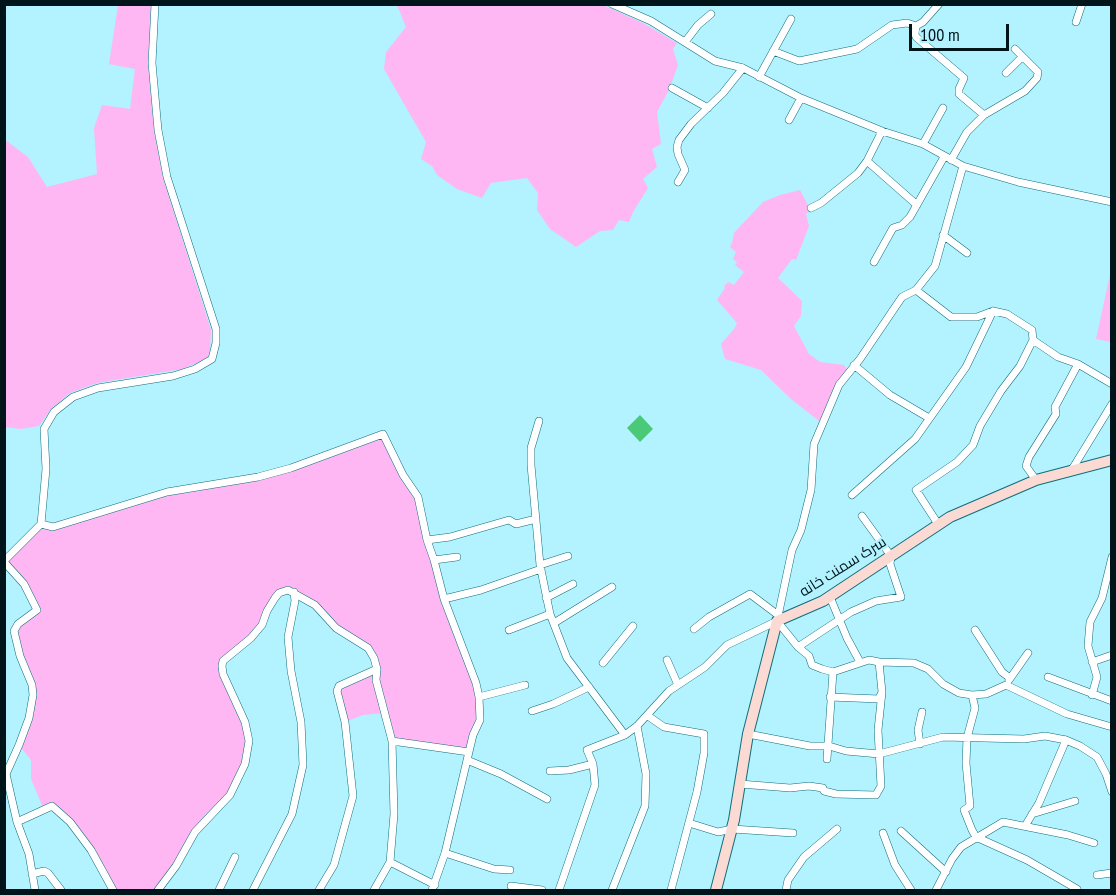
<!DOCTYPE html>
<html>
<head>
<meta charset="utf-8">
<style>
	body { margin:0 }
	#map { position:relative; width:1116px; height:895px; overflow:hidden; background:#b3f2ff; font-family:"PT Sans Narrow",sans-serif }
	canvas { display:block }
	.frame { position:absolute; inset:0; border:6px solid #00151a; pointer-events:none }
	.scale { position:absolute; left:909px; top:24px; width:100px; height:27px; box-sizing:border-box; border:3px solid #00151a; border-top:0; padding-left:8px; font-size:18px; line-height:21px; white-space:nowrap; color:#00151a; -webkit-text-stroke:4px #b3f2ff; paint-order:stroke }
</style>
</head>
<body>
<div id="map">
<canvas width="1116" height="895"></canvas>
<div class="frame"></div>
<div class="scale">100 m</div>
</div>
<script>
const ctx = document.querySelector('canvas').getContext('2d');
ctx.lineJoin = 'round';
function fillPath(path, color) { ctx.fillStyle = color; ctx.fill(path, 'evenodd'); }
const shape = rows => new Path2D(rows.map(r => 'M' + r).join(''));
function trace(path, color, width, dash) { ctx.strokeStyle = color; ctx.lineWidth = width; ctx.lineCap = dash ? 'butt' : 'round'; ctx.setLineDash(dash || []); ctx.stroke(path); }
function drawText(font, color, halo, rows, align = 'center') {
  ctx.font = font + ' "PT Sans Narrow",Cairo,sans-serif'; ctx.lineWidth = 4.5; ctx.setLineDash([]); ctx.textBaseline = 'middle'; ctx.strokeStyle = halo; ctx.fillStyle = color; for (const [text, x, y, turn = 0] of rows) {
    ctx.save(); ctx.translate(x, y); ctx.rotate((+turn || 0) * Math.PI / 180); ctx.textAlign = isNaN(turn) ? turn : align; if (halo) ctx.strokeText(text, 0, 0); ctx.fillText(text, 0, 0); ctx.restore();
  }
}
fillPath(shape([
	[118,5,151,5,148,64,154,130,163,178,211,330,210,350,208,357,204,360,182,369,97,383,70,393,51,409,39,426,21,429,6,427,5,427,4,139,28,157,47,187,97,174,94,128,102,105,130,109,135,69,109,64],
	[397,5,603,5,643,23,677,43,673,49,678,65,669,90,657,112,661,144,652,149,657,167,643,179,648,188,633,212,629,222,619,220,613,230,600,231,576,247,550,229,537,210,538,193,527,178,491,183,482,198,457,189,437,175,432,166,421,159,426,142,384,69,386,52,406,27],
	[800,190,809,207,807,209,809,212,806,214,809,226,796,260,792,259,778,278,802,301,801,316,794,326,809,354,820,362,844,365,849,372,823,424,791,399,761,370,725,359,721,344,734,329,737,323,717,300,725,288,724,286,728,282,734,285,744,272,735,265,737,262,733,259,736,252,730,247,732,243,734,233,763,202,780,195],
	[1111,270,1111,342,1096,339],
	[383,434,415,491,427,540,476,683,480,720,469,752,392,741,385,713,363,715,345,722,337,691,377,669,372,653,344,633,315,605,294,592,279,593,262,625,222,666,249,741,235,786,204,821,158,890,113,890,91,850,52,806,44,810,31,779,31,760,19,745,33,695,14,631,37,606,5,563,41,524,48,527,162,495,258,477]
]), '#feb7f2');
fillPath(shape([
	[640,415,653,429,640,442,627,428]
]), '#4aca79');
const street = shape([
	[612,4,651,21,715,61,743,68,801,98,882,131,923,144,963,166,1018,182,1112,202],
	[1076,22,1082,4],
	[916,26,915,34,916,37,964,78,959,89,959,94,984,115],
	[685,42,698,25,711,14],
	[773,51,799,61,857,49,892,25,907,23,916,26,923,22,939,4],
	[1006,73,1022,57],
	[759,77,791,19],
	[672,88,708,108],
	[789,120,801,98],
	[923,144,943,108],
	[951,160,967,132,984,115,1025,91,1037,78,1038,72,1015,49],
	[867,161,917,205],
	[678,182,685,170,678,154,677,147,679,140,691,124,723,93,743,68],
	[811,208,821,203,858,173,867,161,882,131],
	[943,235,967,253],
	[874,262,893,228,902,225,910,217,944,157],
	[916,290,951,317,977,317,993,311,1007,314,1032,330,1033,340,1058,357,1078,364,1112,384],
	[854,365,890,395,929,418],
	[539,421,531,448,531,465,540,565,550,614,567,658,625,735],
	[1071,471,1112,404],
	[1036,480,1026,466,1029,457,1056,414,1055,407,1078,364],
	[852,495,915,439,966,367,993,311],
	[41,524,53,527,167,492,258,477,291,468,383,434,403,475,418,497,427,540,434,560,444,599,476,683,479,697,480,720,473,735,445,853,432,890],
	[938,524,916,490,957,462,973,445,980,426,1001,391,1020,366,1033,340],
	[427,540,450,537,509,520,516,524,536,519],
	[434,560,457,557],
	[540,565,568,556],
	[830,597,847,638,860,662],
	[546,598,573,584],
	[444,599,481,590,541,569],
	[777,621,792,550,801,530,811,490,814,444,839,385,860,359,902,297,916,290,935,266,963,166],
	[777,621,798,647,809,656,812,665,822,669,833,672,869,660,879,662,914,663,928,669,943,684,959,693,972,695,986,694,1006,685,1067,714,1112,727],
	[554,623,612,587],
	[694,629,709,617,750,594,778,615],
	[509,630,550,614],
	[975,630,1002,672,1010,678],
	[798,647,851,612,876,601,901,597,890,564,891,556,862,516],
	[667,660,678,685],
	[1092,662,1112,655],
	[603,663,633,626],
	[1048,677,1112,701],
	[1009,680,1028,653],
	[972,695,975,708,967,738,966,763,970,806,964,810,972,830,976,837,1027,860,1077,889],
	[1092,695,1097,677,1088,646,1090,622,1102,598,1112,557],
	[479,697,525,685],
	[830,697,879,699,881,694],
	[532,711,553,704,589,687],
	[648,716,664,727,704,734,704,753,697,792,671,890],
	[748,734,810,746,829,746,846,751,879,754,943,737,1024,739,1045,736,1066,740,1080,746,1097,757,1106,774,1112,792],
	[392,741,469,752],
	[920,744,918,730,922,712],
	[827,759,833,672],
	[467,760,501,774,547,799],
	[550,771,569,770,593,764],
	[740,784,790,788,809,786,823,788,824,791,836,794,876,795,881,786,878,730,882,692,879,662],
	[1032,814,1075,801],
	[17,822,52,806,70,822,91,850,113,890],
	[689,823,718,832,732,829,793,833],
	[1025,826,1039,803,1066,740],
	[901,831,946,872],
	[883,833,895,865,911,890],
	[445,853,494,869,510,870],
	[390,862,435,885],
	[32,874,44,871,48,873,61,890],
	[1097,875,1112,873],
	[511,886,542,890],
	[35,890,29,854,17,822,6,774,19,745,29,718,33,695,32,685,20,656,14,631,18,624,37,610,24,584,5,563,5,560,41,524,46,469,44,429,54,412,73,397,98,388,173,376,195,369,212,359,216,343,216,329,167,177,158,130,152,63,155,4],
	[158,890,176,866,195,832,230,795,245,764,249,741,245,722,223,674,222,666,223,661,251,638,262,625,267,611,275,598,279,593,288,590,315,605,336,628,368,648,374,658,377,669,376,680,392,741,394,814,390,862,374,890],
	[219,890,235,857],
	[253,890,292,814,303,765,301,722,291,671,288,637,295,601,294,592],
	[319,890,334,865,353,796,345,722,337,691,339,686,377,669],
	[559,890,595,785,593,764,587,750,625,735,637,726,669,691,705,667,727,645,777,621],
	[612,890,645,806,646,774,637,726],
	[786,890,788,880,804,857,837,829],
	[936,890,952,859,961,847,1003,822,1068,835,1094,843]
]);
const secondary = shape([
	[716,890,734,820,748,734,777,621,823,601,950,517,1036,480,1112,460]
]);
trace(street, '#116d7c', 8);
trace(secondary, '#116d7c', 12);
trace(street, '#fff', 7);
trace(secondary, '#fbdad3', 10);
drawText('15px', '#00151a', '#b3f2ff', [
	["سرک سمنت خانه",843,567,-32]
]);
</script>
</body>
</html>
